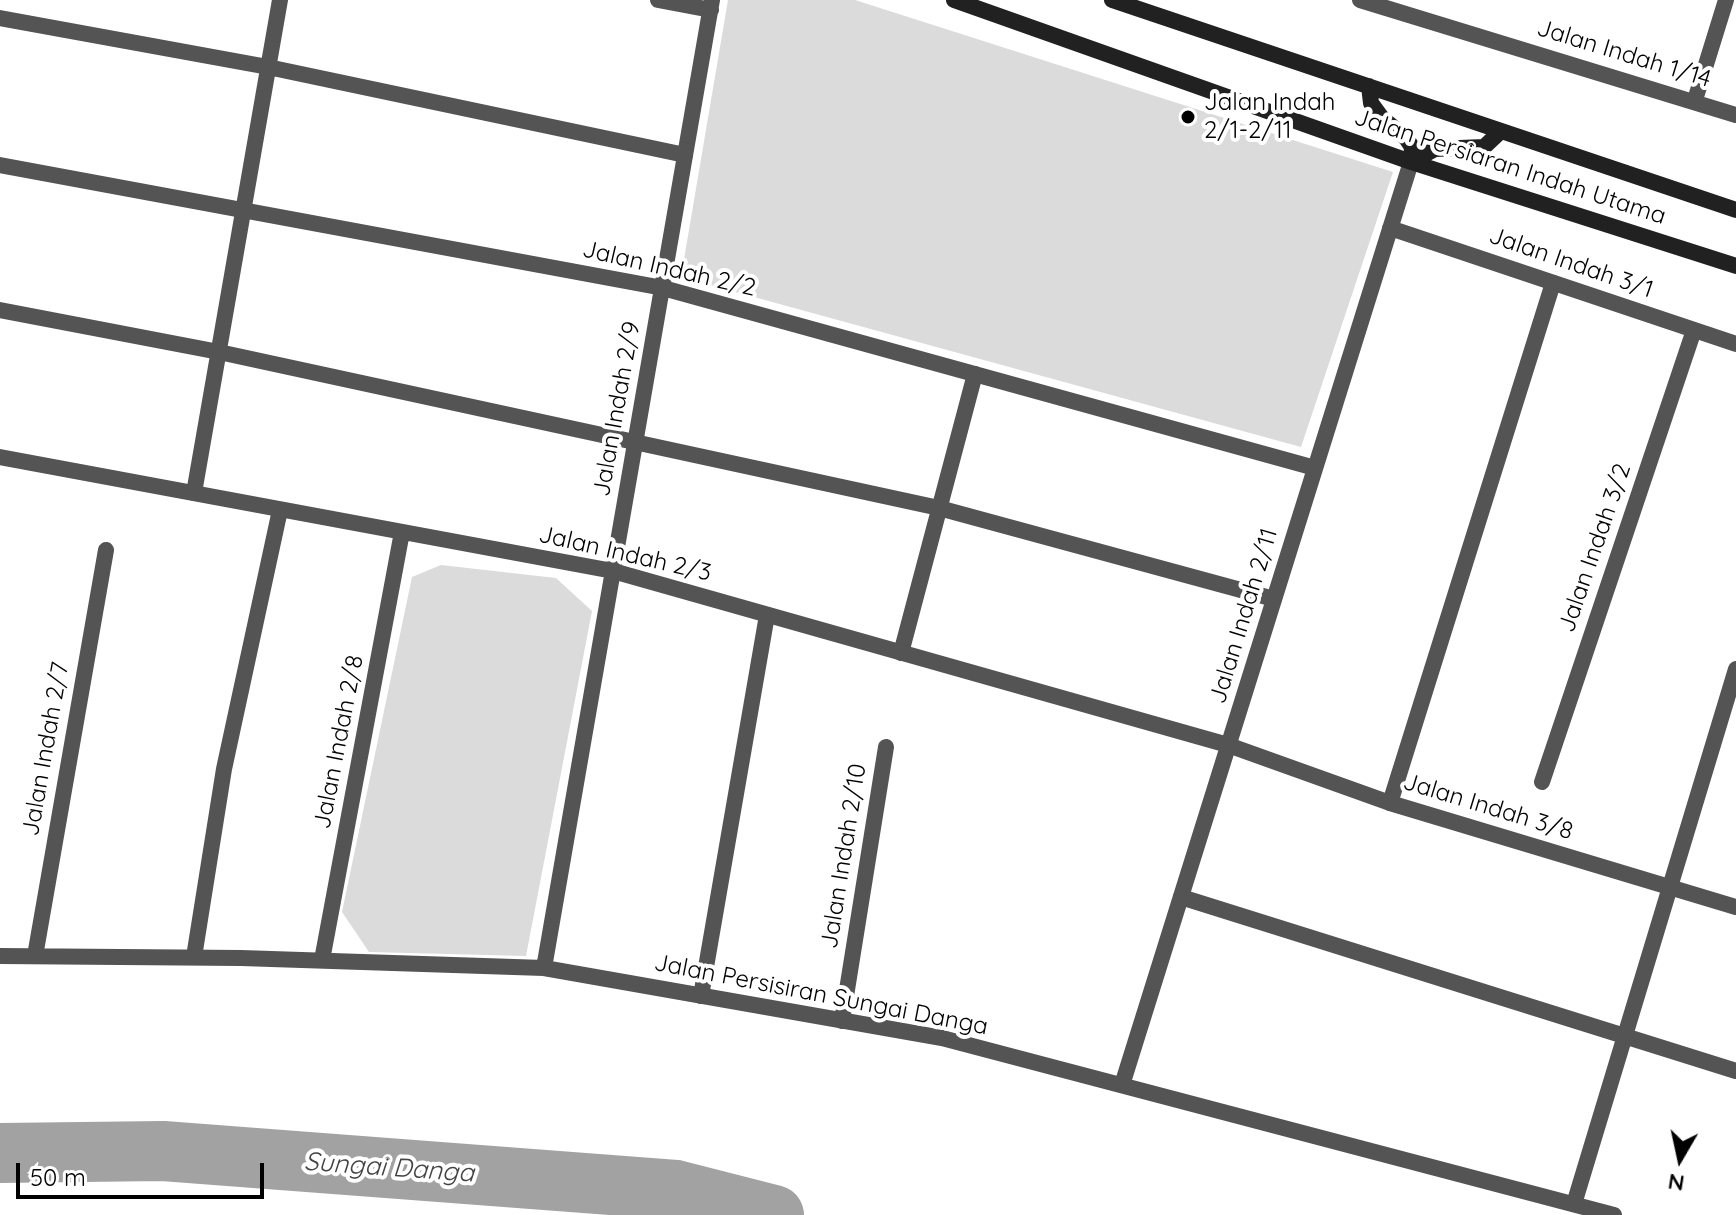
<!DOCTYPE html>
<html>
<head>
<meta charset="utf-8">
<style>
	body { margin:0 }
	#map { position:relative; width:1736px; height:1215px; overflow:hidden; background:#fff; font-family:Quicksand,sans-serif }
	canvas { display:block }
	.north { position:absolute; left:1640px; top:1119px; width:80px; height:80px; -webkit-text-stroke:6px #fff; paint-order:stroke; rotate:189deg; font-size:22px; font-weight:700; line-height:32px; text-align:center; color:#000 }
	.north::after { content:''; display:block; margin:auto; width:28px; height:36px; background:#000; clip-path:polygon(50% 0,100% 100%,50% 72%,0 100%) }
	.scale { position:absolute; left:16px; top:1163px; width:248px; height:36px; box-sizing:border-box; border:4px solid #000; border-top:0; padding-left:10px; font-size:24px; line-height:28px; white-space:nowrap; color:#000; -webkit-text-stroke:6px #fff; paint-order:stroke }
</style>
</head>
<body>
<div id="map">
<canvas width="1736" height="1215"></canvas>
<div class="north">N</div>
<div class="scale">50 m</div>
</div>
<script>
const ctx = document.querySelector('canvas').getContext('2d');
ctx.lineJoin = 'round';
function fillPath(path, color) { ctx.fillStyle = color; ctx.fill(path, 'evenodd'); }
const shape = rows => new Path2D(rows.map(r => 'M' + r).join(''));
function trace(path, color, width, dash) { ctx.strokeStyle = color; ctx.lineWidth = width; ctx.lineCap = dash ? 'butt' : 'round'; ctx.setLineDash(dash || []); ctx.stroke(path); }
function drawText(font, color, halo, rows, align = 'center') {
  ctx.font = font + ' Quicksand,sans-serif'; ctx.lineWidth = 8; ctx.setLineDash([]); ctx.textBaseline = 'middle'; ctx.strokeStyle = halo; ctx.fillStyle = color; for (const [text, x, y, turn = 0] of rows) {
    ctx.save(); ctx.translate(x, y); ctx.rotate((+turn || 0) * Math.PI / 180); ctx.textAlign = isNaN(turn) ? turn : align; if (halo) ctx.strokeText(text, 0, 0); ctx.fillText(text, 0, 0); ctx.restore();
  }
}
fillPath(shape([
	[728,0,855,0,1393,172,1301,447,681,277],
	[441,565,556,578,592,611,526,956,369,952,342,912,412,577]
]), '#dbdbdb');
trace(shape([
	[0,1153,163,1151,676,1190,774,1215]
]), '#a2a2a2', 60);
trace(shape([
	[0,18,268,67,685,155],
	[0,310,219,352,939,508,1274,599],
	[194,493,280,0],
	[901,653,975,374],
	[1390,803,1553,283],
	[1181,897,1736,1071],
	[194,957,224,769,280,510],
	[701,996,767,615],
	[1574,1204,1736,669]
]), '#545454', 16);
trace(shape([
	[658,0,711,10],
	[1360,0,1736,115],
	[1695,100,1726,0],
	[0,165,663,288,1315,468],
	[1390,228,1736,344],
	[0,457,613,571,1228,745,1390,803,1736,907],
	[1542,782,1694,330],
	[0,956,241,958,544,968,942,1038,1614,1215],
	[35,956,106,550],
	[322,960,402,532],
	[544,968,712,0],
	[842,1021,886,747],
	[1122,1085,1411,162]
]), '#545454', 16);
trace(shape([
	[954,0,1411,162,1736,266],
	[1112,0,1736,210],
	[1369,86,1371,103,1382,118,1406,138,1412,147,1411,162],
	[1411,162,1435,149,1484,147,1501,131]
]), '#212121', 16);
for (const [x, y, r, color] of [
	[1188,117,8,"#000"]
]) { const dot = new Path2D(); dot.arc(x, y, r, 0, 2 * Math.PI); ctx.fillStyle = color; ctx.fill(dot); trace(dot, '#fff', 3); }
drawText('24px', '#000', '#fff', [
	["Jalan Indah 1/14",1624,54,17],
	["Jalan Persiaran Indah Utama",1510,167,18],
	["Jalan Indah 3/1",1571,263,19],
	["Jalan Indah 2/2",669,269,13],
	["Jalan Indah 2/9",617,409,-80],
	["Jalan Indah 3/2",1595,548,-71],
	["Jalan Indah 2/3",625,554,13],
	["Jalan Indah 2/11",1244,616,-73],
	["Jalan Indah 2/8",339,742,-79],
	["Jalan Indah 2/7",46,749,-80],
	["Jalan Indah 3/8",1488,807,17],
	["Jalan Indah 2/10",844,856,-81],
	["Jalan Persisiran Sungai Danga",821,995,11]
]);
drawText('24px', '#000', '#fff', [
	["Jalan Indah",1204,103],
	["2/1-2/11",1204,131]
], 'left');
drawText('italic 26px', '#434343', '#fff', [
	["Sungai Danga",389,1168,4]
]);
</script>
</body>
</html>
